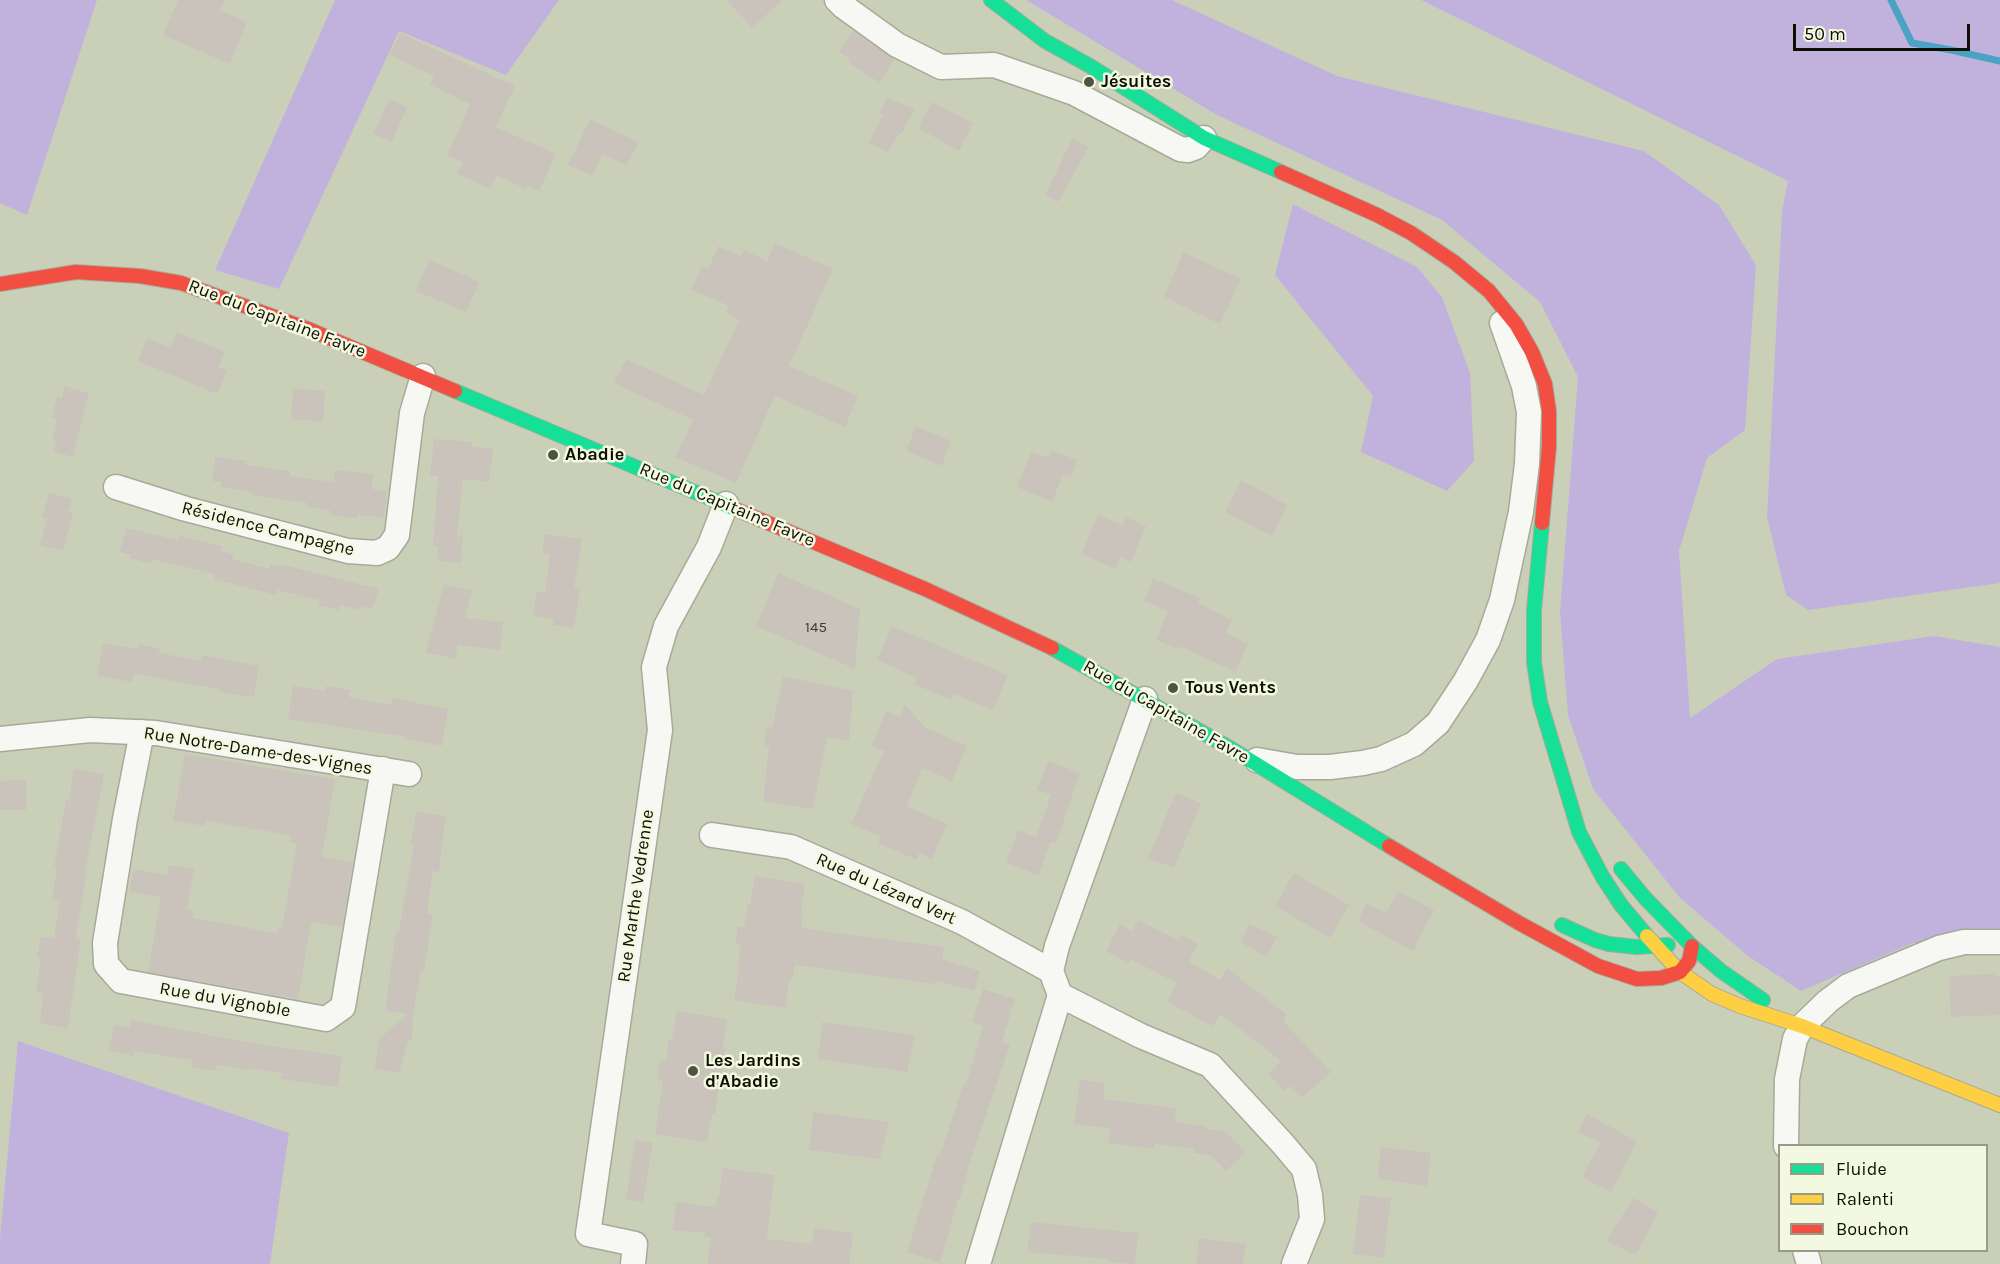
<!DOCTYPE html>
<html>
<head>
<meta charset="utf-8">
<style>
	body { margin:0 }
	#map { position:relative; width:2000px; height:1264px; overflow:hidden; background:#cad0b8; font-family:Karla,sans-serif }
	canvas { display:block }
	.legend { position:absolute; left:1778px; top:1144px; width:210px; height:108px; box-sizing:border-box; background:#f3f8e1; border:2px solid #979b88; margin:0; padding:8px 10px; list-style:none; font-size:18px; color:#0d1002 }
	.legend li { display:flex; align-items:center; gap:12px; height:30px }
	.legend b { width:30px; border:2px solid #979b88 }
	.scale { position:absolute; left:1793px; top:24px; width:177px; height:27px; box-sizing:border-box; border:3px solid #0d1002; border-top:0; padding-left:8px; font-size:18px; line-height:21px; white-space:nowrap; color:#0d1002; -webkit-text-stroke:4px #f3f8e1; paint-order:stroke }
</style>
</head>
<body>
<div id="map">
<canvas width="2000" height="1264"></canvas>
<ul class="legend">
<li><b style="height:8px;background:#16e098"></b>Fluide</li>
<li><b style="height:8px;background:#ffcf43"></b>Ralenti</li>
<li><b style="height:8px;background:#f24e42"></b>Bouchon</li>
</ul>
<div class="scale">50 m</div>
</div>
<script>
const ctx = document.querySelector('canvas').getContext('2d');
ctx.lineJoin = 'round';
function fillPath(path, color) { ctx.fillStyle = color; ctx.fill(path, 'evenodd'); }
const shape = rows => new Path2D(rows.map(r => 'M' + r).join(''));
function trace(path, color, width, dash) { ctx.strokeStyle = color; ctx.lineWidth = width; ctx.lineCap = dash ? 'butt' : 'round'; ctx.setLineDash(dash || []); ctx.stroke(path); }
function drawText(font, color, halo, rows, align = 'center') {
  ctx.font = font + ' Karla,sans-serif'; ctx.lineWidth = 5; ctx.setLineDash([]); ctx.textBaseline = 'middle'; ctx.strokeStyle = halo; ctx.fillStyle = color; for (const [text, x, y, turn = 0] of rows) {
    ctx.save(); ctx.translate(x, y); ctx.rotate((+turn || 0) * Math.PI / 180); ctx.textAlign = isNaN(turn) ? turn : align; if (halo) ctx.strokeText(text, 0, 0); ctx.fillText(text, 0, 0); ctx.restore();
  }
}
fillPath(shape([
	[0,0,97,0,27,215,0,203],
	[335,0,559,0,506,75,399,31,279,289,215,270],
	[1026,0,1172,0,1337,76,1644,151,1719,205,1756,265,1745,430,1707,458,1679,551,1690,718,1777,659,1934,636,2000,647,2000,949,1913,943,1801,991,1748,956,1680,898,1593,789,1568,715,1560,612,1578,377,1540,302,1442,220,1217,115],
	[1421,0,2000,0,2000,583,1808,610,1786,595,1767,517,1782,211,1788,181],
	[1293,204,1417,267,1442,297,1470,373,1474,461,1447,491,1361,452,1373,396,1275,275],
	[18,1041,289,1133,270,1264,0,1264,0,1238]
]), '#c1b2dd');
trace(shape([
	[1891,0,1912,43,1951,50,2000,61]
]), '#4ba2c4', 7);
fillPath(shape([
	[178,0,225,0,220,10,247,22,230,64,163,35],
	[727,0,783,0,752,28],
	[853,31,894,59,880,83,849,63,851,60,839,52],
	[400,33,515,86,496,127,556,154,539,191,528,185,526,189,497,175,491,189,457,174,463,162,447,156,470,104,430,85,434,76,390,55],
	[887,97,915,110,901,134,899,133,888,153,869,143,883,115,879,113],
	[389,99,407,107,392,142,373,134],
	[932,102,973,123,959,151,918,128],
	[590,119,639,142,627,166,602,154,592,176,568,165],
	[1072,139,1089,147,1058,202,1045,195],
	[775,243,833,269,789,366,858,396,845,427,775,396,736,483,675,457,693,420,614,383,626,359,704,395,739,320,726,313,729,306,691,289,702,266,708,269,718,246,741,256,744,250,767,261],
	[1183,252,1241,279,1220,324,1164,297],
	[429,260,480,282,466,312,416,291],
	[177,332,225,352,218,367,227,370,217,394,138,361,147,338,170,347],
	[64,386,89,393,73,457,53,451,56,441,52,440,57,419,52,417,57,396,62,398],
	[293,388,325,391,323,422,291,419],
	[916,426,951,441,942,466,906,451],
	[434,439,472,442,472,447,493,448,489,482,463,479,457,536,463,537,461,563,437,561,438,547,433,546,438,476,430,475],
	[1052,450,1077,460,1071,478,1063,475,1052,502,1017,487,1031,452,1049,458],
	[215,457,247,461,246,465,290,471,290,476,334,482,335,470,373,474,372,489,387,491,384,518,358,515,357,518,331,515,331,511,306,507,307,503,253,495,253,492,221,487,222,482,212,481],
	[1241,480,1287,505,1272,536,1225,512],
	[49,493,72,499,68,512,73,514,63,551,40,545,47,519,42,518],
	[1098,515,1122,525,1126,517,1146,526,1131,562,1120,557,1115,569,1081,554],
	[126,528,178,540,179,536,222,546,221,551,233,554,232,559,270,569,271,564,283,567,284,565,379,589,373,609,362,606,361,610,340,605,339,610,318,605,319,600,277,590,276,595,214,579,215,574,152,559,151,564,130,558,131,555,120,552],
	[545,534,582,539,574,588,580,589,574,628,553,625,554,619,533,616,536,592,545,593,550,554,542,553],
	[778,573,860,609,855,669,756,626],
	[1153,578,1200,598,1198,603,1232,620,1226,633,1248,644,1235,672,1180,646,1179,649,1156,640,1168,611,1144,601],
	[444,584,472,591,465,618,503,622,500,650,458,645,455,659,426,652],
	[892,626,1008,675,993,710,954,694,951,700,914,684,917,678,877,660],
	[103,643,137,649,138,644,160,649,159,653,201,661,202,655,259,666,254,697,219,692,219,689,134,674,132,682,97,676],
	[783,676,853,691,849,740,827,738,813,809,763,801,769,746,764,745,766,726,772,728],
	[293,686,325,691,326,686,350,690,349,697,391,705,392,698,448,709,442,746,407,739,407,737,288,719],
	[905,705,926,728,967,746,952,781,922,768,907,806,947,824,932,859,919,853,917,860,878,843,881,837,851,824,884,751,871,746,886,711,900,717],
	[185,754,335,779,322,857,353,862,342,927,311,922,298,999,148,972,161,897,129,892,133,869,167,875,169,865,194,869,187,910,194,911,193,918,277,933,278,927,282,928,297,843,290,842,290,835,206,821,205,826,173,821],
	[1048,761,1080,773,1056,843,1050,842,1039,875,1006,863,1018,830,1036,837,1051,795,1037,790],
	[74,769,104,774,85,871,87,871,76,937,81,938,68,1029,40,1023,43,993,36,992,41,958,37,957,41,937,54,938,60,900,52,899,57,867,54,866,66,800,69,800],
	[26,780,26,810,0,810,0,781],
	[1176,793,1201,803,1174,868,1148,858],
	[416,811,446,816,439,872,433,871,427,913,433,914,424,971,421,970,413,1015,412,1040,408,1039,400,1073,374,1069,380,1038,407,1014,385,1011,396,931,399,931,414,844,411,844],
	[1294,873,1349,905,1330,938,1275,906],
	[755,876,805,884,801,913,803,914,801,928,944,947,942,959,980,971,974,991,936,981,935,984,795,965,792,980,790,979,785,1008,734,1000,739,971,737,971,741,945,735,944,738,926,744,927,748,904,750,905],
	[1398,891,1434,910,1413,951,1358,921,1366,903,1386,913],
	[1138,920,1178,940,1181,935,1198,944,1189,962,1220,980,1227,968,1287,1015,1283,1021,1331,1072,1302,1098,1290,1086,1285,1091,1268,1074,1281,1061,1241,1030,1220,1014,1213,1026,1167,1002,1177,983,1130,959,1129,963,1106,951,1120,924,1132,931],
	[1249,924,1277,937,1267,957,1240,942],
	[1994,974,1995,977,2000,976,2000,1015,1951,1017,1949,976],
	[983,989,1015,999,1002,1042,1010,1045,969,1165,960,1200,958,1200,940,1263,907,1252,937,1155,940,1156,963,1085,966,1085,983,1026,972,1022],
	[677,1011,727,1019,723,1048,725,1048,715,1114,712,1114,707,1143,655,1134,663,1080,657,1079,660,1061,666,1061,669,1039,672,1040],
	[131,1020,252,1043,342,1056,338,1087,281,1079,282,1073,248,1068,247,1070,217,1065,216,1071,192,1067,192,1060,135,1051,133,1056,109,1050,114,1025,129,1028],
	[822,1022,915,1035,907,1072,818,1059],
	[1080,1080,1105,1083,1103,1099,1176,1108,1175,1122,1206,1126,1205,1129,1225,1131,1246,1152,1226,1171,1210,1155,1194,1153,1195,1149,1154,1144,1154,1149,1108,1143,1110,1128,1074,1124],
	[813,1112,889,1122,880,1159,809,1150],
	[1587,1114,1637,1141,1611,1192,1582,1177,1600,1143,1578,1132],
	[635,1140,653,1143,643,1202,626,1199],
	[1381,1147,1431,1153,1427,1186,1377,1179],
	[723,1168,774,1175,767,1239,812,1244,814,1228,853,1233,849,1264,707,1264,711,1238,705,1237,706,1233,673,1230,676,1202,715,1207,717,1197,719,1197],
	[1360,1195,1391,1198,1384,1258,1353,1254],
	[1633,1198,1658,1212,1636,1255,1606,1241],
	[1031,1222,1138,1233,1135,1264,1108,1262,1109,1259,1027,1252],
	[1199,1238,1246,1244,1243,1264,1196,1264]
]), '#cac3bc');
const street = shape([
	[837,0,843,6,897,45,941,67,994,65,1074,93,1180,149,1188,150,1196,147,1204,138],
	[116,487,186,509,348,551,377,553,388,548,397,535,412,413,423,376],
	[142,732,125,819,105,943,106,964,121,981,326,1019,343,1007,383,769],
	[0,739,90,730,156,733,409,774],
	[1257,760,1297,767,1330,767,1363,763,1381,759,1414,744,1438,723,1465,682,1488,640,1502,600,1521,512,1527,464,1529,412,1524,386,1502,323],
	[712,835,791,847,962,922,1051,971],
	[1060,995,1141,1036,1210,1065,1283,1144,1304,1169,1310,1195,1312,1219,1294,1264],
	[1786,1146,1787,1079,1795,1039,1802,1026,1828,1001,1848,986,1939,948,1964,942,2000,942],
	[1805,1250,1809,1264],
	[633,1264,635,1244,588,1234,660,730,654,667,666,626,709,547,726,504],
	[978,1264,1060,995,1051,971,1057,946,1145,699]
]);
const fast = shape([
	[991,0,1045,41,1090,66,1204,138,1281,172],
	[455,391,735,509],
	[1542,523,1534,610,1534,662,1540,702,1579,832,1602,876,1621,905,1647,936],
	[1052,648,1230,748,1389,846],
	[1621,869,1645,898,1692,946,1721,971,1763,1000],
	[1562,925,1595,940,1609,944,1637,947,1668,945]
]);
const slow = shape([
	[1647,936,1680,972,1712,994,1740,1006,1802,1026,2000,1105]
]);
const jam = shape([
	[1281,172,1377,215,1411,233,1454,262,1489,291,1516,324,1532,352,1545,384,1549,411,1549,447,1542,523],
	[0,284,76,272,140,276,181,283,308,329,455,391],
	[735,509,925,589,1052,648],
	[1389,846,1519,923,1598,966,1637,979,1661,978,1680,972,1689,961,1692,946]
]);
trace(street, '#a6aa98', 27);
trace(fast, '#a6aa98', 16);
trace(slow, '#a6aa98', 16);
trace(jam, '#a6aa98', 16);
trace(street, '#f7f8f4', 24);
trace(fast, '#16e098', 14);
trace(slow, '#ffcf43', 14);
trace(jam, '#f24e42', 14);
for (const [x, y, r, color] of [
	[1089,82,6,"#4f5342"],
	[553,455,6,"#4f5342"],
	[1173,688,6,"#4f5342"],
	[693,1071,6,"#4f5342"]
]) { const dot = new Path2D(); dot.arc(x, y, r, 0, 2 * Math.PI); ctx.fillStyle = color; ctx.fill(dot); trace(dot, '#f3f8e1', 2); }
drawText('15px', '#3c3d30', null, [
	["145",816,628]
]);
drawText('bold 18px', '#0d1002', '#f3f8e1', [
	["Jésuites",1101,82],
	["Abadie",565,455],
	["Tous Vents",1185,688],
	["Les Jardins",705,1061],
	["d'Abadie",705,1082]
], 'left');
drawText('18px', '#0d1002', '#f3f8e1', [
	["Rue du Capitaine Favre",277,319,21],
	["Rue du Capitaine Favre",727,505,23],
	["Résidence Campagne",268,529,14],
	["Rue du Capitaine Favre",1166,712,30],
	["Rue Notre-Dame-des-Vignes",258,751,9],
	["Rue du Lézard Vert",886,889,24],
	["Rue Marthe Vedrenne",636,896,-82],
	["Rue du Vignoble",225,1000,10]
]);
</script>
</body>
</html>
